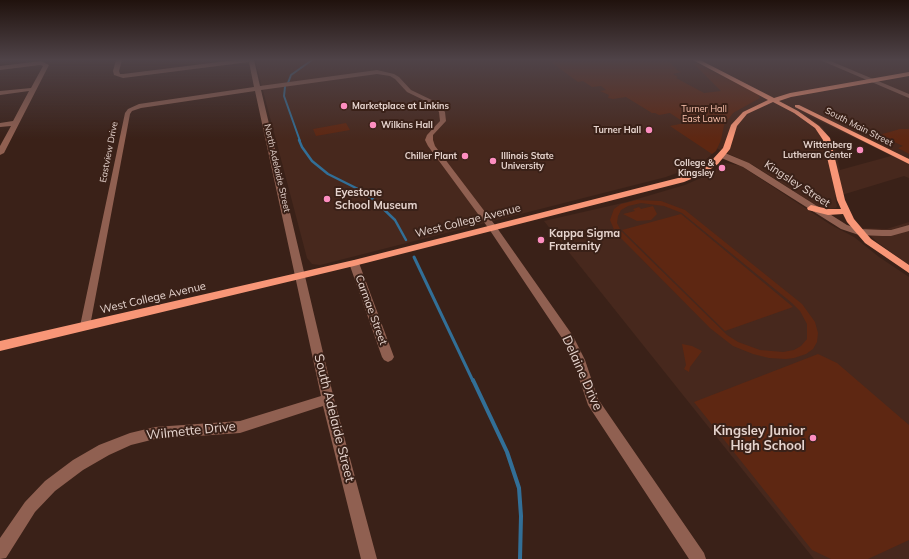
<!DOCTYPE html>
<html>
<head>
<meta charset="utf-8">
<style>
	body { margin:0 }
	canvas { display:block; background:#3a2118 }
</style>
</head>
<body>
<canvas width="909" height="559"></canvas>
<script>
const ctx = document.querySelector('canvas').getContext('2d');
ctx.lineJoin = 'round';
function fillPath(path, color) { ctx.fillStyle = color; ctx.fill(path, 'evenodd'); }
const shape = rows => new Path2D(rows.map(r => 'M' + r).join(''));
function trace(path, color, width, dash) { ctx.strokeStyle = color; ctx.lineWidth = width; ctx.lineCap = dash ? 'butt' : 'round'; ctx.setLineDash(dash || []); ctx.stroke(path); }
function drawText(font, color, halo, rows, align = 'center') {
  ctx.font = font + ' Mulish,sans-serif'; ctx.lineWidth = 4; ctx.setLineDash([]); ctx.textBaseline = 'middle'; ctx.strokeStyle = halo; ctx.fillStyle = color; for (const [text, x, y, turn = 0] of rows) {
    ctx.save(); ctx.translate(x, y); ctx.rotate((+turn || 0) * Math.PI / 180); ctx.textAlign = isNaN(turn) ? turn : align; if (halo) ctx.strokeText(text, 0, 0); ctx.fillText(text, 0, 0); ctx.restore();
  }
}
fillPath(shape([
	[255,60,909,60,909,178,904,176,835,197,837,206,836,208,827,209,817,206,753,165,716,148,710,156,701,164,666,177,320,265,312,264,307,258],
	[805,114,890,155,891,156,840,170,834,144,822,127],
	[726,163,741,166,831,225,854,237,879,257,909,277,909,559,814,559,544,221,627,202,685,185,703,177],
	[909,222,909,265,877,242,863,228,887,229]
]), '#47281d');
fillPath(shape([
	[548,60,666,60,673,65,671,65,676,68,675,69,681,72,673,74,678,77,676,78,704,93,721,91,694,64,697,63,758,94,760,98,733,113,724,125,721,140,716,151,712,154,670,126,685,123,670,113,659,115,655,113,652,113,626,97,613,99,608,98,609,95,600,91,606,90,601,86,592,87,583,81,578,82],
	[346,123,350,130,316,136,313,129],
	[900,129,909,129,909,154,898,148,903,146,879,135],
	[637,200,661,201,685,210,802,304,815,322,818,333,817,342,813,349,806,354,794,358,786,359,769,358,753,354,733,346,724,339,710,328,615,232,610,220,614,209,621,204],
	[641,203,664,206,682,213,792,303,800,311,807,324,807,339,801,346,794,350,783,352,760,350,738,342,727,335,621,231,617,223,618,216,621,210,628,206],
	[653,206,657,214,651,220,637,221,623,214,635,211,633,209,639,207,641,209],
	[681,214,793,307,725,331,622,230],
	[682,344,692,346,702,351,690,367,689,372,684,369,686,365],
	[818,354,837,363,909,425,909,540,868,559,831,559,812,550,694,402]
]), '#5e2712');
trace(shape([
	[288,83,291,75,312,60],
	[285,87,284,96,300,141]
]), '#326f97', 2);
trace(shape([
	[299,140,302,147,312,161,328,174,358,189,374,200,395,220,406,240]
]), '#326f97', 2.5);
trace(shape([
	[414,257,473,381]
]), '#326f97', 3);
trace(shape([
	[473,380,507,452,519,488,521,516,520,559]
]), '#326f97', 4);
fillPath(shape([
	[116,60,122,60,119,71,120,74,123,74,235,60,254,60,260,86,377,70,394,74,399,77,411,90,438,103,445,112,446,121,433,135,433,140,435,146,495,225,573,336,585,360,598,399,704,553,706,559,689,559,588,405,573,360,564,341,489,229,428,146,425,140,427,135,440,121,439,112,434,105,407,92,395,79,390,76,377,74,261,90,334,399,377,559,361,559,323,406,240,433,155,439,131,445,109,455,83,470,55,491,35,512,6,558,0,559,0,538,25,502,45,481,73,460,99,445,130,433,155,427,240,421,321,396,255,91,141,108,132,111,130,114,90,326,89,329,85,330,81,329,80,326,125,113,128,109,139,104,254,87,249,62,123,78,114,75,113,71,116,60],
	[820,60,828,60,909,94,909,98,820,60],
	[41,61,49,65,4,153,0,155,0,146,11,126,0,127,0,123,13,121,29,91,0,95,0,91,31,88,43,66,40,65,0,70,0,66,41,61],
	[719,153,725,153,749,163,847,225,860,229,882,230,891,230,909,225,909,231,891,236,882,236,859,235,841,229,743,167,719,157,719,153],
	[354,260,359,263,394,357,392,360,388,362,384,360,382,357,349,263,354,260]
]), '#906051');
fillPath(shape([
	[693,60,700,60,774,98,790,93,909,72,909,76,791,97,779,101,798,111,819,126,830,138,845,200,854,219,871,239,909,265,909,273,865,243,847,222,843,214,828,215,808,210,807,208,811,205,828,209,841,209,837,200,823,140,815,128,794,113,773,102,747,114,737,126,730,149,718,164,703,174,684,182,354,266,0,351,0,341,354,260,678,178,697,170,712,160,723,148,731,125,743,112,768,100,693,60],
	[795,105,799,105,909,159,909,164,795,107,795,105]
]), '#f89677');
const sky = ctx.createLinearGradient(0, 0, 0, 139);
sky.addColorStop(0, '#20120d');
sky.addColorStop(0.43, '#4f4348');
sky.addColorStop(1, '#4f434800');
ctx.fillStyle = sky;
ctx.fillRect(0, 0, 909, 139);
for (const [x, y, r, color] of [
	[344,106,4,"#fd8ec0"],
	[373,125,4,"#fd8ec0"],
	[649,130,4,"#fd8ec0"],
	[860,150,4,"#fd8ec0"],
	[465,156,4,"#fd8ec0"],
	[493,161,4,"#fd8ec0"],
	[722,168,4,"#fd8ec0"],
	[327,199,4,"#fd8ec0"],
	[541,240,4,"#fd8ec0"],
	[813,438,4,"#fd8ec0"]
]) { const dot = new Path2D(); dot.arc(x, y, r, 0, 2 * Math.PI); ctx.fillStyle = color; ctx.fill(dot); trace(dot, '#3a2118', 1.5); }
drawText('bold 9px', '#e6d4ce', '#3a2118', [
	["Marketplace at Linkins",352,106,"left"],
	["Wilkins Hall",381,125,"left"],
	["Turner Hall",641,130],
	["Wittenberg",852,145],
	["Lutheran Center",852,155],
	["Chiller Plant",457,156],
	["Illinois State",501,156,"left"],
	["University",501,166,"left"],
	["College &",714,163],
	["Kingsley",714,173]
], 'right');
drawText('9px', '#fcc3ae', '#3a2118', [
	["Turner Hall",704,109],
	["East Lawn",704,119]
]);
drawText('9px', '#e6d4ce', '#3a2118', [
	["South Main Street",859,127,27],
	["Eastview Drive",109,152,-79],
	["North Adelaide Street",277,168,77]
]);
drawText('11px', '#e6d4ce', '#3a2118', [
	["Kingsley Street",797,184,33],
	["West College Avenue",468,221,-14],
	["West College Avenue",153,298,-13],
	["Carmae Street",371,310,70]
]);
drawText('bold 11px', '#e6d4ce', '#3a2118', [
	["Eyestone",335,193],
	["School Museum",335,206],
	["Kappa Sigma",549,234],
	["Fraternity",549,247]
], 'left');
drawText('13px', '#e6d4ce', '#3a2118', [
	["Delaine Drive",582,373,66],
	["South Adelaide Street",334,418,76],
	["Wilmette Drive",191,431,-6]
]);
drawText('bold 13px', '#e6d4ce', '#3a2118', [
	["Kingsley Junior",805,431],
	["High School",805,446]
], 'right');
</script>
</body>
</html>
